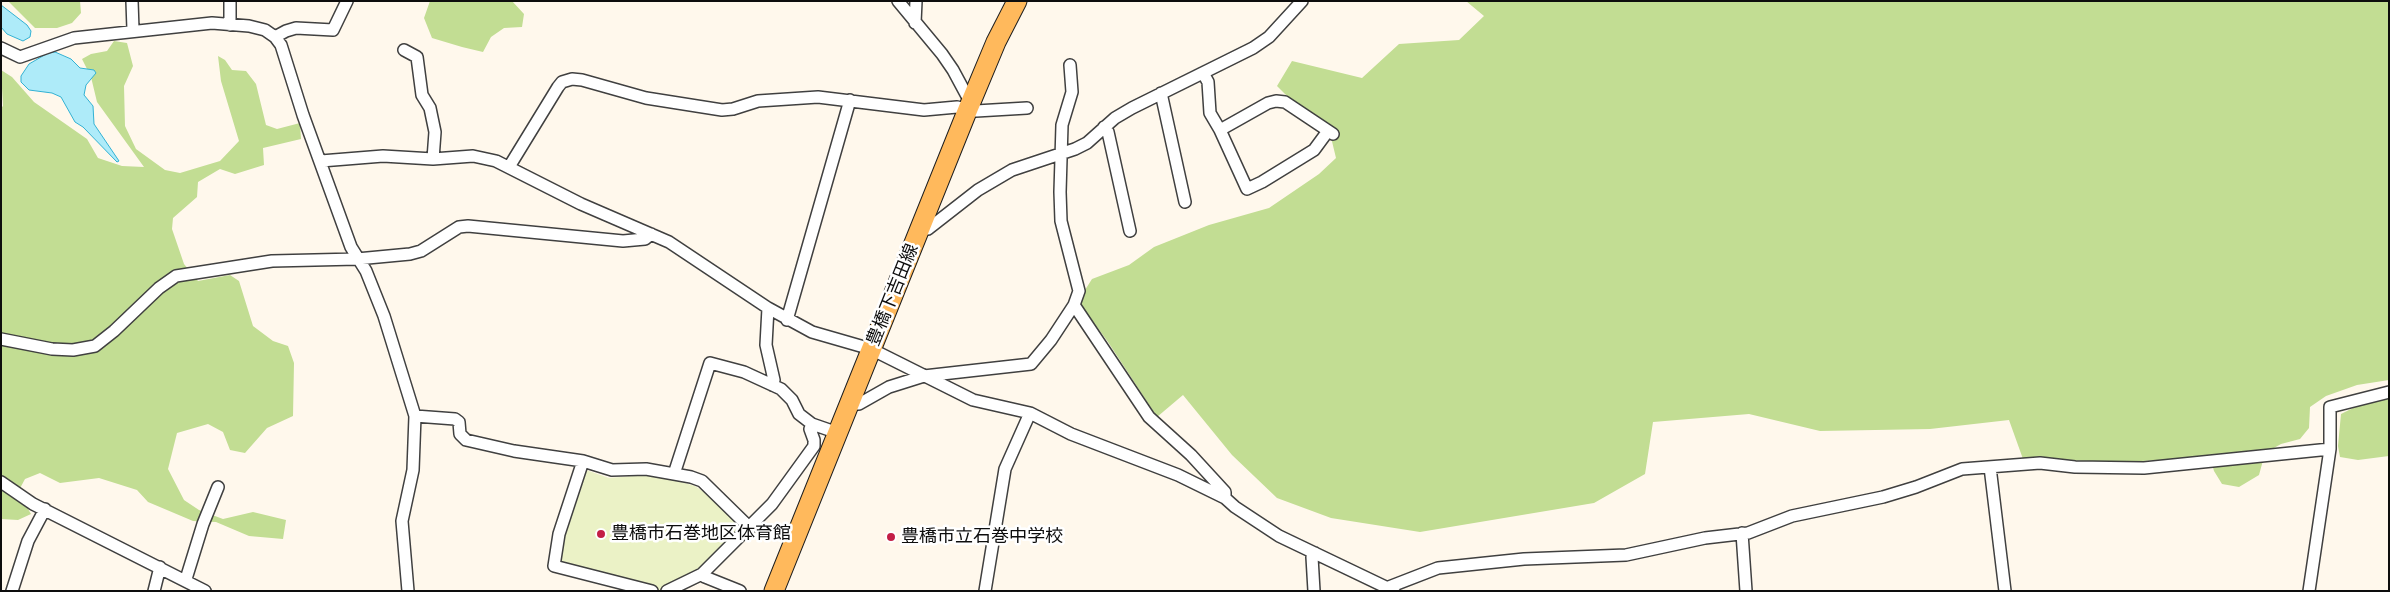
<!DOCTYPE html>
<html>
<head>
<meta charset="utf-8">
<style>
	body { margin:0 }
	#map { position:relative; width:2390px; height:592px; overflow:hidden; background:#fff8ec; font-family:Lora,serif }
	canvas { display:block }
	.frame { position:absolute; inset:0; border:2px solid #0d0d0d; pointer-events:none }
</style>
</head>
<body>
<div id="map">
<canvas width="2390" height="592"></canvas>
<div class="frame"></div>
</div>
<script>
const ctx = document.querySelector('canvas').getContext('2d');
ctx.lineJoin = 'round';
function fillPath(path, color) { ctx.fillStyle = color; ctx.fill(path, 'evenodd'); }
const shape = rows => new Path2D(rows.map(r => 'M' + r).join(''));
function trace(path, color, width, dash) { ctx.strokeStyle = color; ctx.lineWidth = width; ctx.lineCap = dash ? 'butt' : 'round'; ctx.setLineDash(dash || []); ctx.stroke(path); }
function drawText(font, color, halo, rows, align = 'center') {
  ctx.font = font + ' Lora,"Noto Sans JP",serif'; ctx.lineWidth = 5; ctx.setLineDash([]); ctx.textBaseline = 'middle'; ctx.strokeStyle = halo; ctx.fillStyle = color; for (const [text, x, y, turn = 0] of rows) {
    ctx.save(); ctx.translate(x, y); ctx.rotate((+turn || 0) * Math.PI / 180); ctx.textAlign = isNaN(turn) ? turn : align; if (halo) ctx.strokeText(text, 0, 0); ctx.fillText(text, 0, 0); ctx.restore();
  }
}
fillPath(shape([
	[8,1,80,1,81,13,72,23,57,28,35,28],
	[430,1,512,1,524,14,522,27,504,28,491,37,483,52,462,47,432,38,424,18],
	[1466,1,2389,1,2389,380,2357,385,2326,396,2310,407,2309,428,2300,439,2281,444,2265,453,2259,475,2239,487,2222,484,2214,471,2210,457,2125,462,2023,459,2009,420,1930,429,1820,431,1749,414,1653,422,1645,474,1594,503,1420,532,1331,518,1277,498,1232,455,1183,395,1157,417,1108,342,1078,301,1092,279,1129,265,1154,247,1209,225,1269,208,1319,174,1336,158,1329,129,1306,115,1277,86,1292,61,1362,78,1399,44,1459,40,1484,16],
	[114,41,127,43,133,66,124,86,125,126,136,149,165,170,180,173,220,161,239,141,221,81,218,56,225,60,232,70,246,71,256,84,266,125,277,129,300,123,301,139,263,148,264,165,235,174,220,169,198,182,197,197,173,218,172,229,184,264,198,281,230,275,239,281,253,326,273,341,288,346,294,363,293,416,267,428,245,453,230,450,223,432,208,424,177,433,168,469,184,500,199,510,223,519,253,512,286,520,283,539,249,536,216,522,193,521,148,502,137,490,99,478,60,483,40,473,25,479,18,492,31,514,18,520,1,519,1,108,3,106,1,70,12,77,34,102,87,139,98,158,122,166,144,167,97,102,91,77,82,59,91,54,107,51],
	[2389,397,2389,456,2358,460,2340,457,2338,446,2341,414,2357,406]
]), '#c2dd93');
fillPath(shape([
	[586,470,609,478,645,475,675,480,695,486,717,501,745,531,698,573,661,591,557,563,563,535]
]), '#ebf2c6');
const water = shape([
	[1,5,27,25,31,31,30,37,23,41,7,34,1,27,1,5],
	[55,52,71,59,80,68,94,70,96,73,86,85,84,95,93,106,94,124,119,161,117,162,83,127,75,122,61,97,52,93,29,90,21,82,21,76,29,64,48,53,55,52]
]);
fillPath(water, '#aeebf9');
trace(water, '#32b1d3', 1);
const minor = shape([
	[132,1,133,30],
	[230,1,230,25],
	[898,1,942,54,953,70,967,96,972,100],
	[915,23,916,1],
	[275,37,286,31,296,28,333,30,347,1],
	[1,48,20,57,74,38,212,23,249,26,265,30,275,37,281,45,303,115,351,247,366,271,384,316,415,416,413,470,402,521,408,591],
	[404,50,417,57,422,95,430,108,435,132,433,159],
	[1203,73,1208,82,1210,113,1220,130,1247,189,1262,182,1314,150,1328,131],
	[1161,93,1185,202],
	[1104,127,1108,132,1130,231],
	[1220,130,1268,103,1276,101,1285,102,1333,134],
	[321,161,383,156,433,159,473,156,496,161,581,204,669,242,768,308,812,332,871,349,973,400,1030,413,1071,434,1178,475,1225,498],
	[509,167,558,87,562,82,572,79,582,80,646,98,722,110,733,109,758,101,818,97,924,110,957,107,976,111,1027,108],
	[920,227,928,229,978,190,1012,170,1075,149,1087,143,1115,118,1132,108,1253,48,1269,37,1302,1],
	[1074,305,1149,417,1191,455,1225,492,1225,498,1235,507,1279,536,1394,591],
	[768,308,766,345,774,380,772,385],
	[787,320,850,100],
	[1,339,52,349,73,350,95,346,114,331,159,288,176,276,272,261,357,259,410,254,421,251,459,227,468,226,623,241,645,239,651,234],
	[849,404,859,404,889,387,924,376,1031,364,1051,340,1074,305,1079,291,1061,221,1060,192,1062,125,1072,92,1070,65],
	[415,416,455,419,459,422,460,434,466,440,514,451,583,461,612,470,646,469,691,477,702,481,750,528],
	[583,461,559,534,554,566,652,591],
	[1990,467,2005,591],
	[674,474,710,363,744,372,781,389,792,400,799,414,812,424,838,433],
	[1,482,33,504,205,591],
	[1742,533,1746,591],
	[702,574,705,577,740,591],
	[186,579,203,524,218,487],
	[1389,587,1438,568,1524,559,1626,555,1705,538,1748,533,1792,516,1883,497,1916,487,1962,469,2040,463,2075,467,2144,468,2330,449],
	[12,591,28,541,45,509],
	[154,591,160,567],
	[667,591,702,574,772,504,814,446,814,440,810,429,812,424],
	[985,591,1005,469,1030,413],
	[1314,591,1312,557,1315,553],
	[2309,591,2330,449,2330,407,2389,392]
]);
const primary = shape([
	[774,591,968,109,996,42,1017,1]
]);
trace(minor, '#404040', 14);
trace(primary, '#1e1e1e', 21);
trace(minor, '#fff', 11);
trace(primary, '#ffb95c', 19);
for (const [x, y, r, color] of [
	[601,534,5,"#c31e45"],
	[891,537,5,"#c31e45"]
]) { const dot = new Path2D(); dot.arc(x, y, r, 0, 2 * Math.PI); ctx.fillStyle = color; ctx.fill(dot); trace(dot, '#fff', 2); }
drawText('18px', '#0d0d0d', '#fff', [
	["豊橋下吉田線",893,295,-68]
]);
drawText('18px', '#0d0d0d', '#fff', [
	["豊橋市石巻地区体育館",611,534],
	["豊橋市立石巻中学校",901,537]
], 'left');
</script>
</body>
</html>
